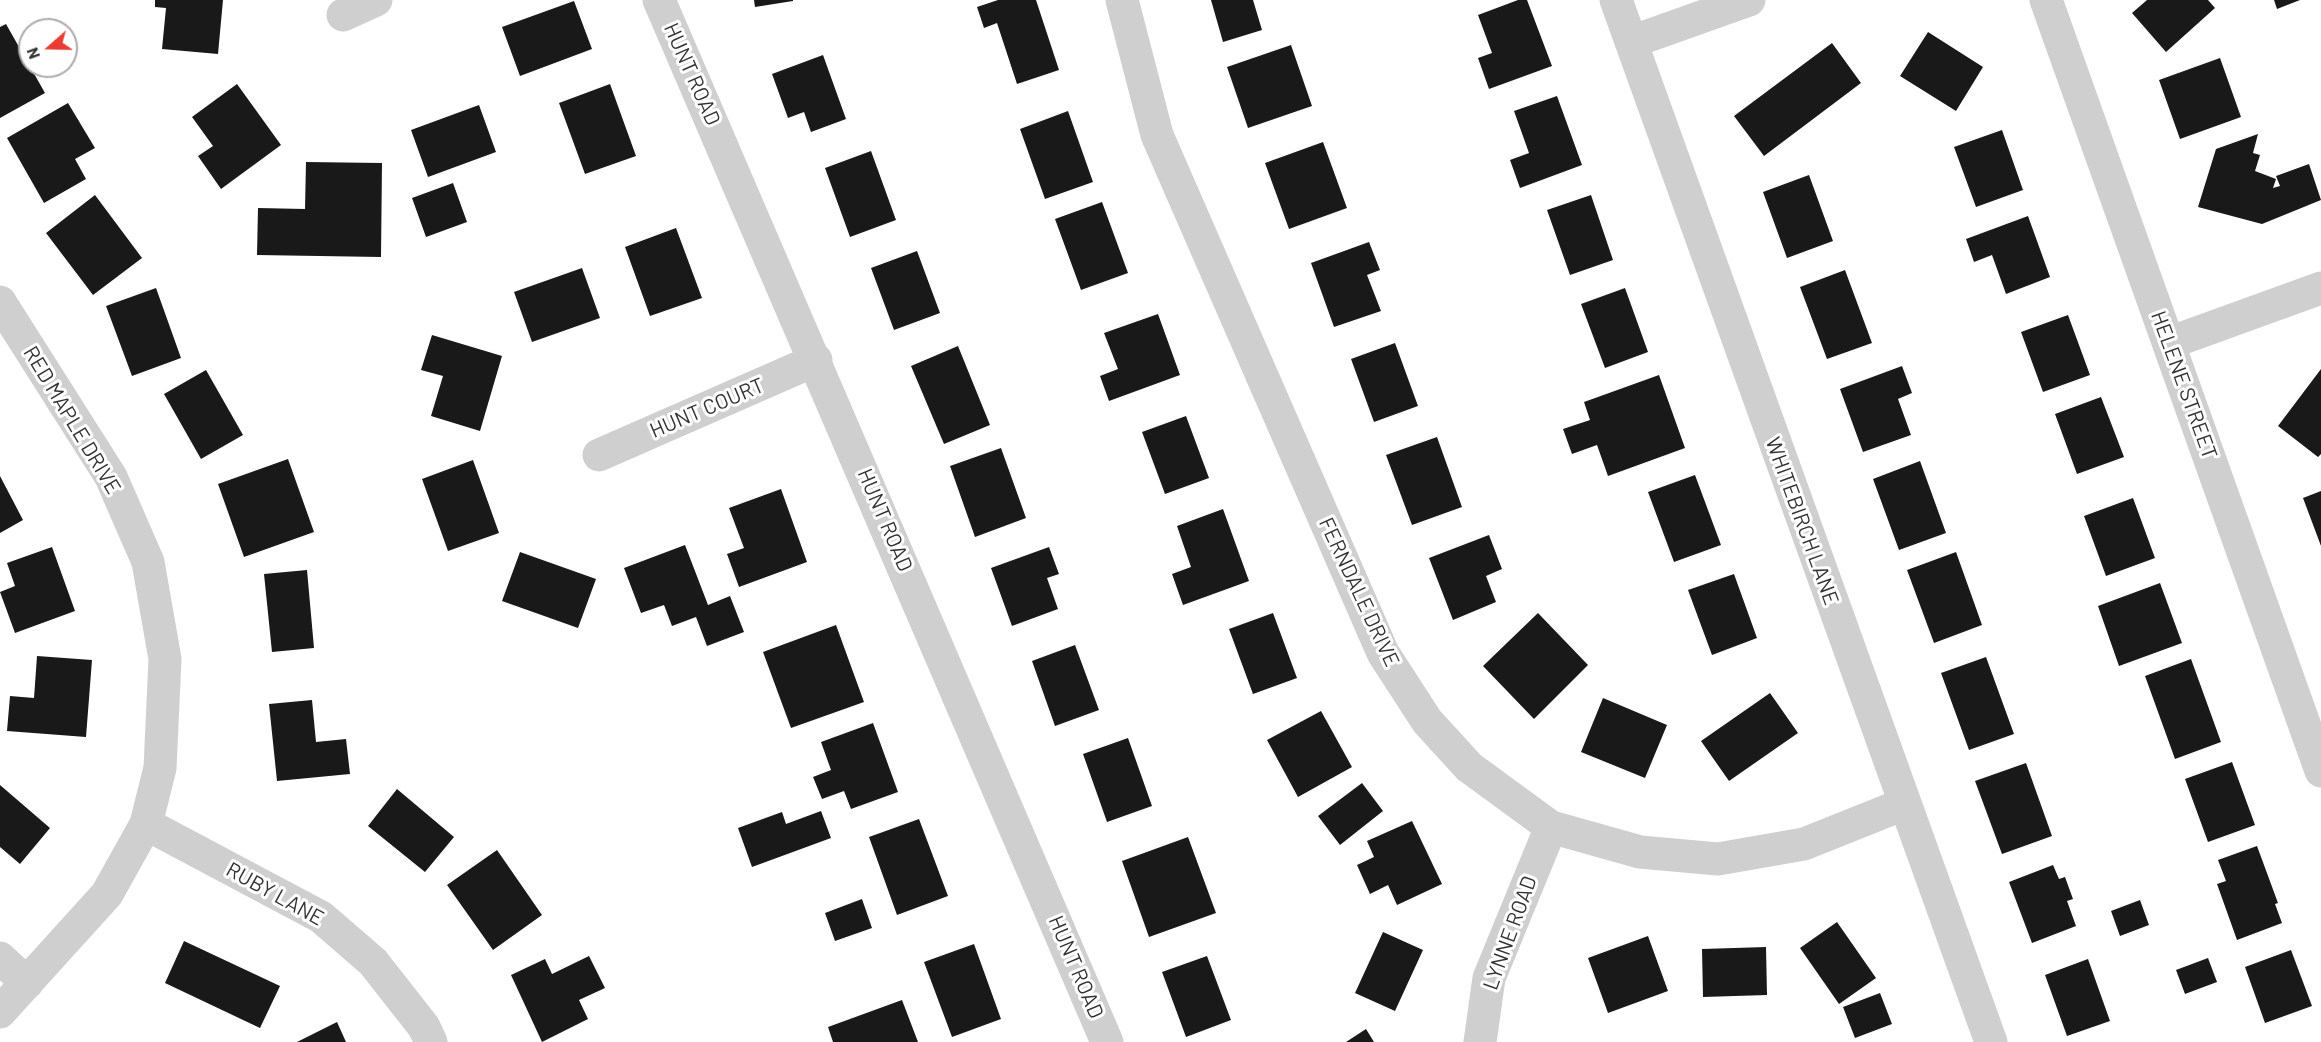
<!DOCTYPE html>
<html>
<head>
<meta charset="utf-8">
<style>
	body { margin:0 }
	#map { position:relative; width:2321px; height:1042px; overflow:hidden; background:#fff; font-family:Barlow,sans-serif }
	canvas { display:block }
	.north { position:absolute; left:18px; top:18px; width:60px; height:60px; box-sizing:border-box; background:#fff; border:2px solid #adadad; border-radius:50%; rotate:250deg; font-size:16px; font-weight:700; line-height:24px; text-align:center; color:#323232 }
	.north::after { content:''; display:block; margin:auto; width:21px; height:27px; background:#e93d34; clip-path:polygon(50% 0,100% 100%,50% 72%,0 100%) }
</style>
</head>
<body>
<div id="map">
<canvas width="2321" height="1042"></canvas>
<div class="north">N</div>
</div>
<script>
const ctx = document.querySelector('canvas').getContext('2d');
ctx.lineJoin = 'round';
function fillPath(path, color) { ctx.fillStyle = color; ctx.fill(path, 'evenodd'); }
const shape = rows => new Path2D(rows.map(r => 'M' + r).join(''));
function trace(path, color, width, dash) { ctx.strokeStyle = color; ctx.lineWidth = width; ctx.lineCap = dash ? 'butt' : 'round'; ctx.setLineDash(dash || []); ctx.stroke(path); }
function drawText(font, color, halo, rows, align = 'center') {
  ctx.font = font + ' Barlow,sans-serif'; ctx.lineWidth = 6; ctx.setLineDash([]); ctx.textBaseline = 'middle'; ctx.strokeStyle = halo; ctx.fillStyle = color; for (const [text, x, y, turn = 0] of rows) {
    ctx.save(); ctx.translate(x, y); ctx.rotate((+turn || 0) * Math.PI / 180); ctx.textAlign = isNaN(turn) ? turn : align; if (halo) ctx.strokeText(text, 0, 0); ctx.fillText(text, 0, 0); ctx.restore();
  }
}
fillPath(shape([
	[155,0,223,0,218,54,162,49,166,8,155,7],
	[754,0,793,0,793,1,755,7],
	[998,0,1036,0,1059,70,1017,84,997,23,984,28,977,7],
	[1211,0,1253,0,1262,30,1223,42],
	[1518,0,1527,0,1552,66,1489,89,1478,58,1492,53,1478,15],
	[2147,0,2208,0,2215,8,2166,52,2132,13],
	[2274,0,2300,0,2277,9],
	[574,1,592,49,520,76,502,27],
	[6,24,45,93,0,118,0,27],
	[1928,32,1983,67,1956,111,1900,76],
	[1832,43,1861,83,1764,156,1734,116],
	[1291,45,1312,106,1248,128,1227,67],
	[823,55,846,119,811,132,804,112,788,118,772,74],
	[2220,58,2241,117,2180,139,2159,80],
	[237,84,281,145,221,189,198,156,213,146,192,117],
	[610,84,636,156,585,174,559,103],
	[1557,96,1582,165,1520,188,1510,160,1529,153,1514,111],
	[68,103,95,148,75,159,86,179,44,203,7,138],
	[479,105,496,152,428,177,411,130],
	[1068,111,1093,182,1045,199,1020,129],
	[2002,130,2023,190,1976,207,1954,147],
	[2258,134,2253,153,2260,155,2255,171,2276,179,2273,188,2280,186,2276,176,2309,164,2321,200,2262,224,2198,207,2216,149],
	[1323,142,1347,208,1289,229,1265,163],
	[871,151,896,220,850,237,825,168],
	[306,162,382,163,381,257,257,255,258,208,305,209],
	[1809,175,1833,241,1787,258,1763,192],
	[453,183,467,222,426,237,412,198],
	[95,195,142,258,93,295,46,233],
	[1591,195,1613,260,1570,275,1547,210],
	[1102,202,1128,273,1081,290,1055,219],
	[2028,216,2050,277,2006,294,1992,255,1974,262,1966,239],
	[676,228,702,298,650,316,625,247],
	[1369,242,1380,270,1367,275,1381,311,1334,327,1311,263],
	[917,251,940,313,894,330,871,268],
	[582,268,600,318,532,342,514,292],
	[1845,270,1872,343,1827,359,1800,287],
	[156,288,181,358,132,376,106,306],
	[1625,288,1648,352,1605,368,1581,304],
	[1158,314,1180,375,1109,401,1100,376,1118,369,1104,333],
	[2068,315,2090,375,2043,392,2021,332],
	[432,335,502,356,480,431,431,416,443,376,421,370],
	[1395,343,1418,406,1374,422,1351,359],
	[958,346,990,425,944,444,911,366],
	[1902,366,1912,393,1898,399,1911,435,1863,452,1840,389],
	[2321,369,2321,454,2318,457,2278,426],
	[206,370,243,435,201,459,164,394],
	[1659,375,1685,448,1608,476,1597,445,1572,454,1563,429,1590,420,1584,402],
	[2101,397,2124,457,2077,474,2055,414],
	[1186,416,1209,478,1165,494,1142,432],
	[1437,437,1462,507,1412,525,1386,455],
	[1001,448,1026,518,975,537,950,466],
	[288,459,314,532,244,557,218,484],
	[473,460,499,533,448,551,422,479],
	[1920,461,1946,533,1899,550,1873,479],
	[1695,475,1721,545,1674,562,1648,492],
	[0,476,23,520,0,533],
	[781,489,807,562,739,587,727,554,744,548,729,508],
	[2321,491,2321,546,2303,498],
	[2133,498,2155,558,2106,576,2084,516],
	[1223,509,1249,581,1183,605,1172,574,1191,567,1177,526],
	[1489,535,1502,569,1486,576,1496,602,1453,620,1429,558],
	[685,545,708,605,730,596,744,632,707,646,696,617,672,626,664,605,641,613,624,568],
	[52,547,75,611,15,633,0,592,15,586,7,563],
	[1049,547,1059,574,1047,578,1058,609,1012,626,991,568],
	[520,552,596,579,578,628,502,601],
	[1956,552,1982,625,1934,643,1907,570],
	[307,570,314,648,272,652,264,574],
	[1734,574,1757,638,1712,655,1688,590],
	[2160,583,2182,643,2119,666,2098,606],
	[1273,613,1297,678,1253,694,1229,629],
	[1538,613,1588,665,1534,719,1483,666],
	[836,625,864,702,791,728,763,652],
	[1075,645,1099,710,1055,726,1032,661],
	[37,656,92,660,86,737,7,731,10,696,34,698],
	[1986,657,2014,734,1969,750,1941,673],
	[2191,659,2221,742,2175,759,2145,676],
	[1770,693,1798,733,1729,781,1701,741],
	[1603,698,1667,725,1645,778,1581,752],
	[312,700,316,742,346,739,350,774,277,781,269,704],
	[1321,711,1352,767,1298,797,1267,740],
	[873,723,898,792,851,809,844,791,822,799,813,777,831,770,821,742],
	[1128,738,1152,806,1107,822,1083,754],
	[2232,762,2255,825,2208,842,2185,779],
	[2026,763,2052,836,2002,854,1975,781],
	[1362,783,1383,811,1340,845,1318,816],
	[0,785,50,828,20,864,0,847],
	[397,789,454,837,425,872,368,826],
	[821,811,831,838,752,867,738,828,782,812,786,824],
	[919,819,948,896,897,915,869,837],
	[1412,821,1442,884,1397,905,1388,885,1370,894,1357,865,1374,857,1367,841],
	[1188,837,1216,913,1149,937,1122,861],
	[2257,846,2278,903,2275,904,2282,923,2237,940,2217,884,2226,881,2218,860],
	[497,850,542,915,493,950,447,885],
	[2053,865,2059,879,2065,877,2073,899,2067,901,2076,926,2032,943,2009,882],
	[862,899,872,928,835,941,825,913],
	[2140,900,2149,925,2120,936,2111,911],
	[1837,922,1876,978,1839,1004,1800,948],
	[1383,932,1423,950,1395,1011,1355,993],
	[1648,936,1668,991,1608,1013,1588,958],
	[184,941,280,986,260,1028,165,983],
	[974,944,1001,1019,952,1037,924,962],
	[1766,947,1767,995,1703,997,1702,949],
	[2291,950,2312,1006,2265,1023,2245,967],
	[589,956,605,988,579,1000,588,1019,542,1042,511,975,545,959,552,974],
	[1207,956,1231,1020,1186,1037,1162,972],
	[2208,958,2217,982,2185,994,2176,970],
	[2088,959,2110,1021,2067,1036,2045,975],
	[1880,993,1892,1024,1855,1038,1843,1007],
	[902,1000,918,1042,833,1042,828,1027],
	[337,1022,346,1042,297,1042],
	[1366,1029,1374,1042,1346,1042]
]), '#191919');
trace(shape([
	[659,0,1107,1042],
	[1122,0,1157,135,1383,653,1427,721,1469,767,1551,827,1640,852,1718,859,1804,844,1904,804],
	[1616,0,1991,1042],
	[2046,0,2321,771],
	[343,15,376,0],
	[1631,42,1749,0],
	[0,302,111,477,148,562,165,659,160,768,146,824,107,894,0,1012],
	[2169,343,2321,288],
	[599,455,816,360],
	[146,824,321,917,373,962,424,1027,431,1042],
	[0,958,27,983],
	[1480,1042,1489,978,1551,827]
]), '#cfcfcf', 33);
drawText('21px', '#323232', '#fff', [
	["HUNT ROAD",692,74,66],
	["HELENE STREET",2184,385,70],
	["HUNT COURT",707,408,-23],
	["RED MAPLE DRIVE",72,420,59],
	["HUNT ROAD",885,520,67],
	["WHITEBIRCH LANE",1802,521,70],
	["FERNDALE DRIVE",1359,592,65],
	["RUBY LANE",275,894,29],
	["LYNNE ROAD",1510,933,-70],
	["HUNT ROAD",1076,967,67]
]);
</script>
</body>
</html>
